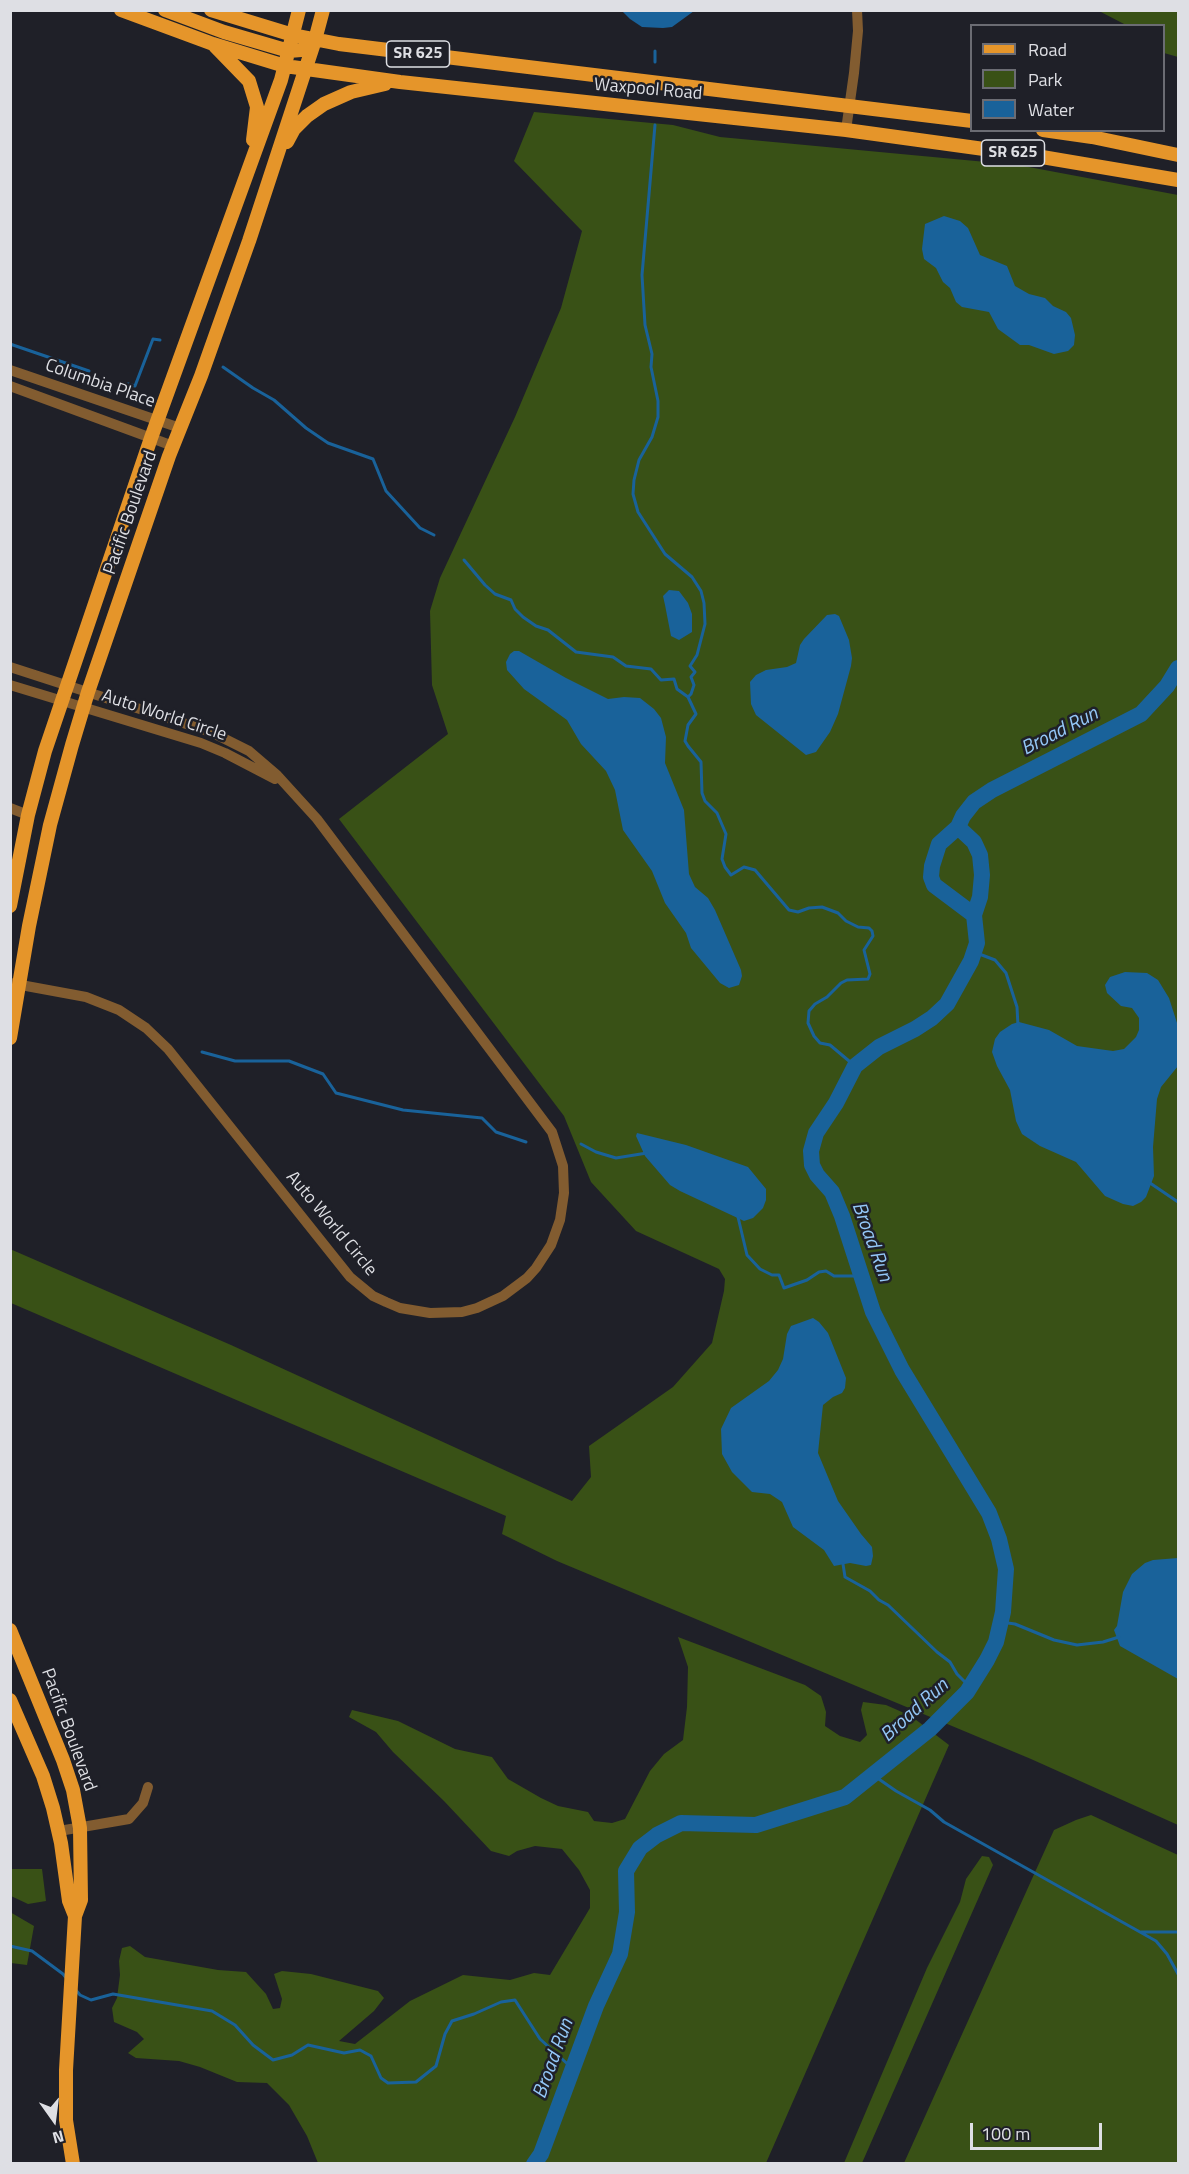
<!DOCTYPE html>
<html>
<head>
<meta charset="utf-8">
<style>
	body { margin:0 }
	#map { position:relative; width:1189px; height:2174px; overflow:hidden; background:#1f2028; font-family:"Titillium Web",sans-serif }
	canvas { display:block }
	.frame { position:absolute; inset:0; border:12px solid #dedfe4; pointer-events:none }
	.legend { position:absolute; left:970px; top:24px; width:195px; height:108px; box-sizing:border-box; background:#1f2028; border:2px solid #6b6c73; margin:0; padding:8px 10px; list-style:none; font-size:18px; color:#dedfe4 }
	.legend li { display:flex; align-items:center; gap:12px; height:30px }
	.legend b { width:30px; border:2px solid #6b6c73 }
	.north { position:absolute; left:24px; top:2090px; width:60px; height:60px; -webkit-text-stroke:4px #1f2028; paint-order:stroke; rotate:166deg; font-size:16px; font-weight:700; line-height:24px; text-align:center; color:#dedfe4 }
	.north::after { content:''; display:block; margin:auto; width:21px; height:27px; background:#dedfe4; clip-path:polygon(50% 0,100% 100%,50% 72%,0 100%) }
	.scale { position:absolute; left:970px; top:2123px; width:132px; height:27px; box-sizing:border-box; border:3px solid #dedfe4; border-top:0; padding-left:8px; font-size:18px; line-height:21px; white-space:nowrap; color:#dedfe4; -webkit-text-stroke:4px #1f2028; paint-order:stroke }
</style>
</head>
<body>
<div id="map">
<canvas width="1189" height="2174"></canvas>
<div class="frame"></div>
<ul class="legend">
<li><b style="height:8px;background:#e5952a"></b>Road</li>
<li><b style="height:16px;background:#395116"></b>Park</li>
<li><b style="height:16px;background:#19629a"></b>Water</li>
</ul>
<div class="north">N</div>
<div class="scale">100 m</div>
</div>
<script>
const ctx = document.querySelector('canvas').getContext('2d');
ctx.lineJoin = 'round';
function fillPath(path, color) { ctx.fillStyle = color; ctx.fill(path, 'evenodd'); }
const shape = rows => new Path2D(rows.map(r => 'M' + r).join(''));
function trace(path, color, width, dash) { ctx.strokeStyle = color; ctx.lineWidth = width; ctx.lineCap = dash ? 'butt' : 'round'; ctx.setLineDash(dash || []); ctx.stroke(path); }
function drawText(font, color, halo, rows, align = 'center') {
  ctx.font = font + ' "Titillium Web",sans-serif'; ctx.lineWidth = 5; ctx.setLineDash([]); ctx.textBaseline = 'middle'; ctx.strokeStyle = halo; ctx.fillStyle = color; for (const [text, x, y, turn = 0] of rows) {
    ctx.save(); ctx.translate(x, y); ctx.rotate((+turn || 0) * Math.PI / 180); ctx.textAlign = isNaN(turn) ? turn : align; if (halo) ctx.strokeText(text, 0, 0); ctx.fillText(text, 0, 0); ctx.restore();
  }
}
fillPath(shape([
	[1099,11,1178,11,1178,57,1164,53,1164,26,1126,25],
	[534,112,673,125,720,137,1018,165,1178,195,1178,1825,1031,1759,557,1561,502,1534,506,1516,11,1303,10,1249,231,1345,572,1501,591,1477,589,1446,673,1387,712,1343,724,1291,725,1279,719,1269,636,1231,591,1182,564,1116,339,819,448,734,432,685,430,611,440,578,515,417,561,308,582,231,514,161],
	[678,1637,805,1685,821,1696,826,1712,825,1726,840,1736,860,1742,867,1735,861,1710,863,1702,886,1705,911,1716,949,1745,766,2163,318,2163,307,2136,289,2105,267,2083,237,2082,200,2067,179,2061,136,2058,128,2053,144,2039,137,2032,114,2022,112,2008,117,1998,120,1975,119,1961,122,1948,130,1946,145,1957,218,1970,246,1972,266,1994,273,2009,280,2008,282,1999,274,1974,282,1971,311,1974,378,1991,384,1998,374,2011,339,2041,355,2044,410,2001,463,1975,510,1980,534,1973,550,1975,590,1908,590,1890,579,1870,562,1849,535,1846,517,1851,509,1856,491,1851,444,1801,393,1752,376,1732,349,1717,352,1710,398,1721,455,1749,492,1757,508,1779,541,1798,558,1806,588,1812,594,1821,612,1823,625,1819,650,1771,664,1754,683,1740,687,1707,688,1667],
	[1091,1815,1178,1855,1178,2163,904,2163,1054,1830,1076,1820],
	[982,1856,989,1857,993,1865,862,2163,844,2163,927,1968,960,1902,966,1879],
	[11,1869,42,1869,46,1901,28,1904,11,1896],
	[10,1912,34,1926,27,1965,11,1963]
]), '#395116');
fillPath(shape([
	[622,11,694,11,672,27,663,28,642,27,630,19],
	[944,216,960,221,968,228,980,255,1007,266,1015,286,1029,294,1045,298,1053,306,1066,312,1071,318,1075,335,1074,345,1068,351,1054,354,1029,345,1020,345,998,329,989,312,962,307,956,302,950,288,943,282,936,268,924,259,922,249,925,224],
	[669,590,679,591,688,603,692,614,692,632,679,640,671,636,665,605,663,596],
	[835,614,839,616,849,640,852,658,851,666,838,714,830,732,816,752,806,755,756,715,751,704,750,682,756,675,766,670,787,667,796,663,800,645,804,639,827,615],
	[514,651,519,651,566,678,608,699,624,697,640,698,654,709,661,718,666,737,665,763,684,810,689,874,695,887,708,898,715,910,741,970,742,976,739,985,729,988,720,983,691,948,686,933,665,903,652,871,623,830,615,790,606,771,581,744,567,720,524,689,507,670,506,662,510,654],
	[1125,972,1147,973,1158,980,1169,998,1178,1026,1178,1066,1161,1087,1157,1099,1153,1147,1154,1176,1146,1197,1141,1202,1133,1206,1123,1204,1105,1196,1076,1162,1040,1146,1022,1134,1016,1121,1010,1090,997,1066,992,1052,995,1039,1000,1032,1012,1024,1019,1022,1049,1030,1077,1046,1113,1051,1124,1049,1136,1037,1139,1030,1139,1018,1132,1008,1121,1006,1107,993,1105,985,1110,977],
	[637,1133,686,1145,748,1167,766,1189,766,1200,763,1208,753,1218,744,1221,680,1191,670,1185,645,1156,636,1136],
	[813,1318,819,1322,828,1333,846,1378,845,1388,842,1393,833,1397,823,1405,818,1453,838,1501,861,1534,872,1547,873,1556,871,1565,866,1566,850,1563,834,1566,824,1550,793,1527,782,1502,770,1494,752,1492,732,1472,722,1454,721,1429,731,1408,769,1381,778,1370,783,1359,787,1334,791,1326],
	[1178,1558,1178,1679,1120,1646,1114,1630,1117,1626,1123,1592,1132,1574,1145,1563,1153,1560]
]), '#19629a');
trace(shape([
	[655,62,655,51],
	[655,125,642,275,645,325,652,354,651,367,658,401,658,417,652,437,639,460,634,480,633,494,638,512,665,554,692,577,701,591,704,603,705,624,697,655,690,666,695,672,691,677,694,685,691,694,688,697],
	[10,344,89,371],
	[223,367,253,388,274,400,306,428,328,443,373,459,386,491,420,528,434,535],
	[128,384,135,386,153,339,160,340],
	[464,560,485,585,495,594,511,600,515,609,523,617,536,626,548,630,576,652,613,657,626,666,651,669,661,680,674,679,677,689,688,697,696,714,688,725,685,741,688,746,701,762,702,793,705,801,717,813,726,834,722,859,725,867,731,875,744,867,755,870,789,910,798,912,809,908,822,907,838,913,846,921,858,927,869,928,872,931,873,936,864,950,870,974,868,979,847,980,841,983,827,997,815,1004,809,1011,808,1023,814,1036,820,1043,830,1045,855,1066],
	[974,952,995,960,1006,973,1017,1007,1018,1026],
	[202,1052,235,1061,289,1061,323,1074,336,1093,403,1110,482,1118,496,1132,526,1142],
	[581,1144,596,1152,616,1158,647,1153],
	[1150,1183,1178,1202],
	[738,1217,747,1255,760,1269,772,1275,779,1275,784,1288,807,1280,819,1272,826,1271,834,1276,862,1276],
	[843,1564,845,1577,870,1591,879,1600,888,1605,937,1652,950,1662,957,1674,970,1687],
	[1001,1622,1015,1624,1054,1640,1077,1645,1103,1642,1119,1637],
	[873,1775,896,1791,930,1810,944,1822,1156,1941,1167,1954,1178,1974],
	[1141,1932,1178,1932],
	[10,1946,32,1951,63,1974,67,1979],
	[75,1989,80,1995,91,2000,113,1994,212,2011,235,2025,253,2045,273,2060,292,2055,308,2045,344,2053,360,2050,371,2056,381,2078,388,2083,416,2082,436,2066,445,2034,452,2021,474,2014,501,2002,515,2000,540,2039,573,2069]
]), '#19629a', 3);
trace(shape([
	[974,915,934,885,931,877,932,866,939,844,958,827,963,816,974,802,992,790,1141,714,1167,686,1178,668],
	[534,2164,541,2154,596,2006,620,1954,627,1912,626,1871,640,1848,657,1835,681,1823,756,1825,845,1797,930,1729,967,1692,987,1660,996,1642,1003,1612,1006,1569,999,1539,989,1513,902,1370,873,1312,842,1216,832,1192,817,1175,812,1165,811,1151,816,1133,836,1103,855,1066,879,1047,915,1029,932,1018,947,1004,971,961,977,943,974,915,980,897,982,875,980,855,974,842,958,827]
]), '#19629a', 16);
trace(shape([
	[846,130,854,73,858,31,857,10],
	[10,370,180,428],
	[10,386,173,446],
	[10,667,211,732,249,751,277,775,317,819,552,1132,563,1166,564,1193,560,1220,551,1245,536,1268,527,1278,503,1296,477,1308,462,1312,430,1313,400,1308,386,1302,373,1296,350,1277,168,1049,146,1028,119,1010,86,997,10,983],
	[10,685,201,743,225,753,275,779],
	[10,808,28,815],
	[59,1831,129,1819,143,1803,148,1787]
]), '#825c30', 10);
trace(shape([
	[121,10,213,44,285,66,400,82,846,130,1042,157,1178,180],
	[165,10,224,32,289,51,301,50,315,40],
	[211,10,293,35,339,44,972,121],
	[215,46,249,81,257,107,253,140],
	[1043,130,1092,137,1178,155],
	[287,142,294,129,307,116,324,104,351,92,385,84],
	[10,906,28,815,45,751,151,438,281,80,299,10],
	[10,1038,29,926,50,825,72,745,88,692,169,456,201,376,249,241,315,40,323,10],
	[10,1630,63,1760,73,1790,80,1828,81,1900,75,1916,66,2070,66,2120,73,2164],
	[10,1700,43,1776,53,1808,61,1843,69,1901,75,1916]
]), '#e5952a', 14);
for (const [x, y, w] of [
	[418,54,63],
	[1013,153,63]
]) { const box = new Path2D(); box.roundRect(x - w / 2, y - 13, w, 26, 4.5); ctx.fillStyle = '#1f2028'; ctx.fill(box); trace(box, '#dedfe4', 1.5); }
drawText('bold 16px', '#dedfe4', null, [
	["SR 625",418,54],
	["SR 625",1013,153]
]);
drawText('18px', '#dedfe4', '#1f2028', [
	["Waxpool Road",648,90,5],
	["Columbia Place",100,384,19],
	["Pacific Boulevard",131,513,-71],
	["Auto World Circle",164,716,18],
	["Auto World Circle",331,1224,50],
	["Pacific Boulevard",68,1730,70]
]);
drawText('italic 20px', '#94c7f7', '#1f2028', [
	["Broad Run",1060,732,-27],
	["Broad Run",871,1242,70],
	["Broad Run",915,1711,-42],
	["Broad Run",554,2059,-70]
]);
</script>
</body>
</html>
